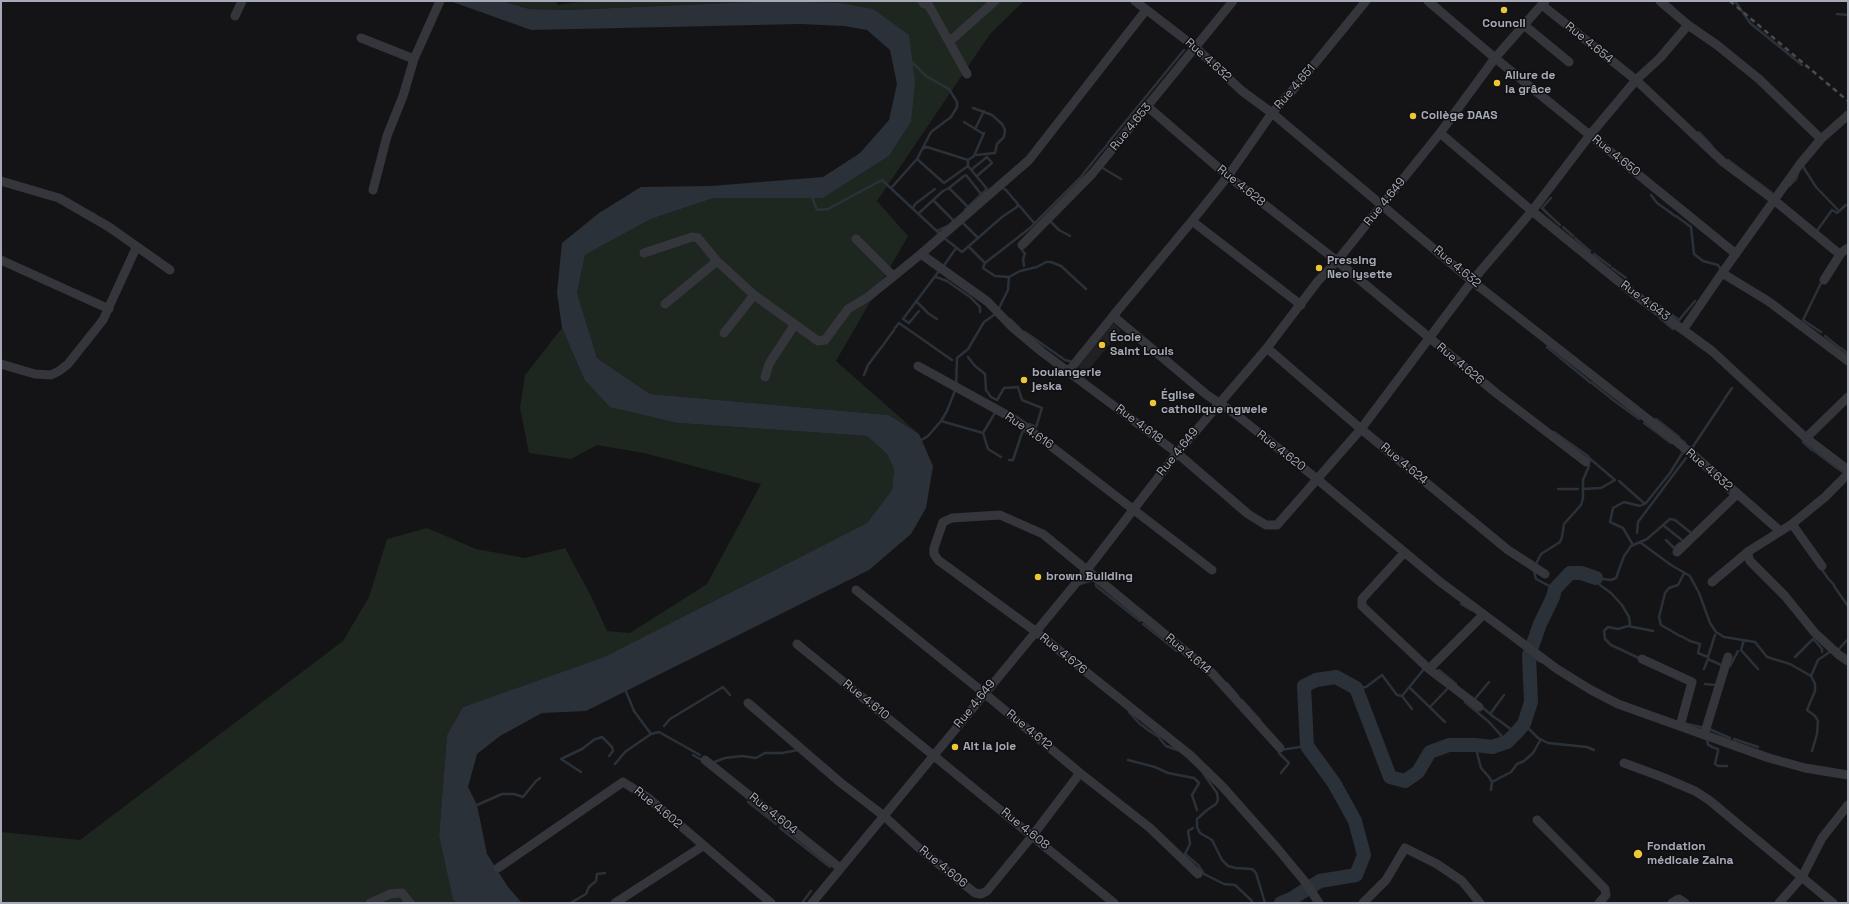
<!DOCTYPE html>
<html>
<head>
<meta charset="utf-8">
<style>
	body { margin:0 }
	#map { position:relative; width:1849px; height:904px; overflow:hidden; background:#141416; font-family:"Space Grotesk",sans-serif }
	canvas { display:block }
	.frame { position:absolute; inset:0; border:2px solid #a6a9b6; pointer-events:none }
</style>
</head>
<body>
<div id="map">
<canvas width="1849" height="904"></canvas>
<div class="frame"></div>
</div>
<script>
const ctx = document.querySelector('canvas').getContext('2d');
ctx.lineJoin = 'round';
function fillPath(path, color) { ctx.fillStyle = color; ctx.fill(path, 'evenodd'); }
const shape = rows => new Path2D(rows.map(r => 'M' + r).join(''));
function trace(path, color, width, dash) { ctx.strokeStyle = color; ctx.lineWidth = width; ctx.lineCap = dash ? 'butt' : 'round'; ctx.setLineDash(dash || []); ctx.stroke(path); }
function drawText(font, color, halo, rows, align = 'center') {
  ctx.font = font + ' "Space Grotesk",sans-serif'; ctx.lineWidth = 3; ctx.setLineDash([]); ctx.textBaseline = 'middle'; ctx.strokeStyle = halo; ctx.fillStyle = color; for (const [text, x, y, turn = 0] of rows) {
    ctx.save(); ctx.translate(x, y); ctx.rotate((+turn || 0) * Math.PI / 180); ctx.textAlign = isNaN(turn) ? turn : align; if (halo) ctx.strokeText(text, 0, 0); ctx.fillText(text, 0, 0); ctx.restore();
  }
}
fillPath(shape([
	[1113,323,1121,330,1086,373,1078,367]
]), '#212023');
fillPath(shape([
	[502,1,554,1,558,5,587,1,775,1,567,10,529,9],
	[790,1,1024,1,990,34,877,201,908,236,836,361,919,434,889,415,650,394,597,358,577,293,585,255,651,219,714,198,823,198,889,156,911,122,909,35,840,3],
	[562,328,584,379,678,423,867,436,887,454,894,469,892,490,867,523,604,657,463,707,447,735,439,836,453,900,457,903,1,903,1,832,80,840,343,641,369,597,387,539,427,528,476,549,525,558,565,548,591,596,607,631,630,633,707,584,761,484,644,453,597,445,571,459,529,453,520,408,525,375]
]), '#1e2620');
fillPath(shape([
	[450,1,502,1,529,9,567,10,775,1,840,3,873,9,909,35,915,82,911,122,889,156,823,198,714,198,651,219,585,255,577,293,597,358,650,394,889,415,919,434,933,466,926,508,911,534,869,570,586,711,542,713,500,736,477,754,468,787,477,805,487,854,508,887,522,903,457,903,453,900,439,836,447,735,463,707,604,657,867,523,892,490,894,469,887,454,867,436,678,423,610,407,584,379,562,328,557,292,562,243,599,213,641,187,711,186,823,177,860,153,889,120,897,84,890,50,867,30,844,26,801,24,531,30]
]), '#2b3139');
trace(shape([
	[1735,1,1750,23,1802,65],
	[1837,14,1848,15],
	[973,108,992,115,1002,124,1005,130,1004,137,997,144,995,153,977,155],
	[964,122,982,133],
	[975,129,984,111],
	[1699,132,1712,146],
	[1108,143,1184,50],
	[924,148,927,147,968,160],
	[1101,152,1108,144],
	[917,159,944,183,968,166],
	[968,160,974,156,984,133],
	[1728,160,1772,193],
	[1802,165,1816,187,1839,211],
	[1101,167,1121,179],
	[972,169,987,157,992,163,978,175],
	[1789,186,1796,179,1798,173],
	[892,187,917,159,931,132,951,117,957,107,957,102,949,89,926,76,910,60],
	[1001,187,1006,190,1034,223],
	[949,188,968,207],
	[1651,195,1657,203,1667,210],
	[812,197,817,210,828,209,882,180,940,234],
	[934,201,953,220],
	[913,208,915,204,935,189],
	[965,210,987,189,968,166,968,160],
	[1667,210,1675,216],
	[919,213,943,191,949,188,964,176,966,175,981,194],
	[1548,214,1542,208,1551,198],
	[1549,215,1560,225],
	[1676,216,1691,227,1694,254,1703,261,1718,265,1721,270],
	[1050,221,1059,230,1070,236],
	[962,222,978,238],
	[1563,227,1573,236],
	[937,231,947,226],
	[1816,232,1832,210,1837,213,1846,205],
	[944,238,962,252,1002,217,1017,207,1018,204],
	[1575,238,1590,251],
	[1019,246,1025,254,1023,259,1024,266],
	[969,247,985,263],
	[1594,254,1610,266],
	[943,267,956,248],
	[1612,268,1626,278],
	[936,277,947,281,970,297,980,307,980,312],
	[1086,289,1061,266,1051,262,1046,262,1037,267,1020,271,1009,277,995,276,983,268,985,263,1030,228,1080,178,1100,153],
	[916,301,929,314,937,319],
	[1660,306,1679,320,1695,301],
	[919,311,909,323,903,319,939,271],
	[1660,318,1673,329],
	[1010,319,1019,328],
	[895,328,899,323,952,360],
	[1025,332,1065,360,1073,362],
	[1821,332,1803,320,1822,281],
	[1825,336,1840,348],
	[1547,347,1591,383],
	[881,348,894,330],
	[1841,348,1848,354],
	[968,357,975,366,985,374,986,390,991,397,997,400,1004,388,1018,387,1022,400,1042,408,1036,427,1029,424],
	[864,375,868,365,880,349],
	[1592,383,1612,399],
	[1725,398,1732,388],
	[1613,400,1639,419],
	[996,411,983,433,988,449,1001,457],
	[1656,419,1665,426],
	[941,421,983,433],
	[1644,423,1659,434],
	[1665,426,1679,437],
	[1554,432,1588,456],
	[1660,435,1671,443],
	[1020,438,1023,431],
	[1680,439,1685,443],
	[920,441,928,436,941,421,947,411,956,388,957,358,968,349,984,322,994,315,999,308,1008,290,1009,277],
	[1803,442,1812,450],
	[1690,447,1692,448,1724,400],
	[1813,450,1833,465],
	[1009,460,1013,460,1020,439],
	[1834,466,1843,472],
	[1583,480,1589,466,1587,463],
	[1619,481,1645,504],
	[1558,489,1578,489],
	[1583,489,1601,488,1615,480,1588,457],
	[1726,490,1732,496],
	[1663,525,1683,541],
	[1637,533,1638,522,1686,458],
	[1666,540,1674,548,1680,543],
	[1641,543,1671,565,1690,576,1699,593,1710,623,1716,632,1724,637,1755,642,1767,657,1790,664,1811,676],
	[1633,545,1623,528,1610,522,1613,508,1624,502,1640,506,1646,503,1670,473,1683,452,1681,450],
	[1535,566,1541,554,1560,542,1562,537,1564,524,1581,505,1583,498,1583,481],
	[1821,568,1827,577],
	[1534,571,1536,579,1555,589],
	[1827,577,1834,585],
	[1596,578,1611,580,1616,578,1624,556,1631,546,1647,539,1670,519,1675,520,1690,532],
	[1596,578,1600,585,1611,593,1622,605,1629,617,1630,625,1628,626],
	[1080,584,1093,580,1096,582,1096,586,1140,621],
	[1834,586,1848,606],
	[1461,604,1471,610],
	[1143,624,1177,651],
	[1680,636,1661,625,1659,617,1665,593,1669,588,1678,585,1684,573],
	[1681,636,1690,641],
	[1744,640,1741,650,1758,669],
	[1690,641,1700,644,1698,653,1708,657,1715,635],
	[1816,642,1822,649,1822,652],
	[1837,649,1839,649,1848,639],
	[1529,655,1541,662],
	[1795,657,1813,639,1815,641],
	[1641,659,1611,645,1605,639,1604,631,1608,627,1618,629,1628,626,1653,631],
	[1730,666,1738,651],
	[1704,669,1708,659,1723,666],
	[1439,670,1456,684],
	[1227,683,1238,696],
	[1705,684,1716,685],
	[1409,687,1445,722],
	[1356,688,1366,687,1382,675,1397,695,1402,696,1412,709],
	[625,689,634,711,651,734],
	[1402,696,1424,669],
	[1242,700,1260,720],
	[1474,700,1489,682],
	[1465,702,1489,722],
	[1430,707,1448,688],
	[1482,707,1495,718],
	[1129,712,1138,722],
	[1490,714,1504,695],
	[1497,719,1516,733],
	[1489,722,1507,742],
	[1139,723,1147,729],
	[1683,723,1705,728],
	[1524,724,1538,738,1548,743,1587,747,1594,750],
	[664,726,670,719,723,687,730,695],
	[1709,729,1730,738],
	[1148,730,1159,737],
	[596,739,602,737,612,747,613,751,609,756],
	[1160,739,1166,746,1177,750],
	[1707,739,1708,745,1711,746],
	[1734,739,1758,747],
	[1475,745,1481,768,1489,777,1492,782,1491,790],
	[1712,747,1718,749,1718,751,1715,764,1718,766,1727,766],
	[1812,751,1817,734,1818,721,1815,716,1807,710,1815,691,1815,684,1811,676,1818,660,1831,651],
	[693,755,700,759],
	[1128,760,1155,767,1168,773,1194,778,1199,783,1192,795,1197,810],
	[712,763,725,758,742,756,756,758,765,753,782,753,798,750],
	[615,764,625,752,651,734,659,732,700,755],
	[581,772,561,759,582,749,595,739],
	[1203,773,1217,793,1218,800,1216,804,1207,810,1197,819,1197,827,1200,833,1212,840,1222,860,1228,866,1236,868,1252,869,1256,873,1265,903],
	[1281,773,1289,763,1279,753,1280,750,1307,746],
	[1492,782,1511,772,1517,764,1524,761,1533,753,1541,739],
	[748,802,776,824],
	[477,805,502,794,514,794,523,797,536,781,540,778],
	[780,828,830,867],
	[1193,828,1188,831,1190,844,1185,854,1198,865,1204,874,1224,884,1235,885,1252,901],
	[572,902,586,894,589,887,596,881,597,874,605,873],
	[802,903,811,891]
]), '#2b3139', 2.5);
trace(shape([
	[1281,903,1291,899,1320,881,1356,875,1364,855,1355,821,1334,783,1307,746,1304,686,1316,680,1336,677,1356,688,1390,777,1405,781,1418,772,1430,752,1449,745,1475,745,1492,747,1507,742,1516,733,1524,724,1531,702,1529,655,1540,624,1553,597,1555,589,1570,573,1581,573,1596,578]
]), '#2b3139', 14);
trace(shape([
	[922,1,924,4,928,4,967,74],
	[1135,1,1195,47,1242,91,1272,113,1472,281,1691,453,1780,531],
	[1428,1,1495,58,1736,254],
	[1660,1,1688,25,1717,45,1759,79,1821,139],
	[1542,5,1636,80,1723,162,1774,200,1837,252,1841,253],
	[235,16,242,1],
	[1524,25,1569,62],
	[361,38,414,59],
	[949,42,995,1],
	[1148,107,1228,176,1337,261,1496,393,1586,462],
	[1440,133,1532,211,1634,294,1712,351,1806,438,1848,470],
	[1,181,59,198,109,227,170,270],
	[373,190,387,136,403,96,414,59,440,1],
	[1192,221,1228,176,1272,113,1299,83,1366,1],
	[856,239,893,276],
	[1022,245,1092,174,1233,1],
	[644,253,692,237,698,238,717,261,754,295,818,341,825,340,848,309,868,297,921,254,1029,160,1146,10],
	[921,254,988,302,1011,326,1042,352,1177,453,1248,514,1266,525,1277,525,1361,429,1472,281,1532,211,1590,135,1636,80,1660,58,1688,25],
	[1,260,109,309],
	[1722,273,1800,164,1821,139,1848,115],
	[1824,280,1841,253,1848,248],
	[665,304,717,261],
	[1301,305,1192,221,1113,316,1207,395,1234,413,1317,479,1439,581,1557,669,1591,690,1618,704,1769,758,1805,768,1848,775],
	[1683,330,1722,273,1768,301,1848,361],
	[724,333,754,295],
	[1267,348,1361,429,1508,550,1545,574],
	[1,364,35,374,51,375,59,371,68,364,103,320,136,248],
	[918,366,1014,419,1043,440,1212,570],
	[1068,372,1113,316],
	[765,377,769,364,795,324],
	[1806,438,1848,397],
	[1848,474,1825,497,1792,524,1749,551,1748,556,1750,561,1785,596,1815,633,1839,655,1848,661],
	[1792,524,1822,566],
	[1677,552,1737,494],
	[1404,553,1362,599,1362,606,1429,669,1479,707],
	[1712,582,1749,551],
	[856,590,984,693,1080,773,1150,828,1198,874],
	[797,644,1114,903],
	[1642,659,1692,682,1680,726],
	[1429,669,1483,615],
	[748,703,841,783,884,816,920,849,975,893,981,894,987,891,1033,835,1080,773],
	[1704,735,1728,657],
	[1280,748,1212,673,1043,534,1000,515,952,518,943,522,934,548,934,554,938,560,1035,631,1190,755,1222,786,1277,848,1306,883,1319,903],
	[705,760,840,868],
	[1624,763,1662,777,1695,791,1709,800,1833,903],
	[1537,820,1605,889,1606,895,1599,903],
	[498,868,623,782,647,797,771,903],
	[370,903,390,894,402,893,410,903],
	[615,903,703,846],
	[812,903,1086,571,1177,453,1267,348,1318,281,1337,261,1440,133,1495,58,1545,1],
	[1363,903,1386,880,1405,848,1437,864,1462,881,1480,903],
	[1672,903,1679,899,1685,903],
	[1779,903,1802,877,1822,838,1848,805]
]), '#35363b', 9);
trace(shape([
	[1730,1,1848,101]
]), '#4a4b52', 2.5, [5, 4]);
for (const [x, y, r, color] of [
	[1504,10,4,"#ecc636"],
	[1497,83,4,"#ecc636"],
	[1413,116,4,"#ecc636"],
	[1319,268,4,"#ecc636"],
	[1102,345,4,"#ecc636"],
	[1024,380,4,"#ecc636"],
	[1153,403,4,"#ecc636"],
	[1038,577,4,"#ecc636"],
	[955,747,4,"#ecc636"],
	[1638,854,5,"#ecc636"]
]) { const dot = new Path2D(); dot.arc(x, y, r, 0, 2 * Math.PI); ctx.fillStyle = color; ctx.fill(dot); trace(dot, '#0f0f11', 1.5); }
drawText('bold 12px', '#a6a9b6', '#0f0f11', [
	["Council",1504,24,"center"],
	["Allure de",1505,76],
	["la grâce",1505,90],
	["Collège DAAS",1421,116],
	["Pressing",1327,261],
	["Neo lysette",1327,275],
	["École",1110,338],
	["Saint Louis",1110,352],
	["boulangerie",1032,373],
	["jeska",1032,387],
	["Église",1161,396],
	["catholique ngwele",1161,410],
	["brown Building",1046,577],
	["Alt la joie",963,747],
	["Fondation",1647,847],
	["médicale Zaina",1647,861]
], 'left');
drawText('12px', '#a6a9b6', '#0f0f11', [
	["Rue 4.654",1589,43,39],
	["Rue 4.632",1208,60,42],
	["Rue 4.651",1295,87,-49],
	["Rue 4.653",1131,127,-51],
	["Rue 4.650",1616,156,39],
	["Rue 4.628",1241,186,39],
	["Rue 4.649",1385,202,-51],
	["Rue 4.632",1457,267,40],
	["Rue 4.643",1645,301,37],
	["Rue 4.626",1460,364,40],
	["Rue 4.618",1139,424,37],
	["Rue 4.616",1029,431,34],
	["Rue 4.620",1281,451,38],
	["Rue 4.649",1178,452,-51],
	["Rue 4.624",1404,464,40],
	["Rue 4.632",1709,470,41],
	["Rue 4.676",1063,654,39],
	["Rue 4.614",1188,654,40],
	["Rue 4.610",866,700,39],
	["Rue 4.649",975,704,-51],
	["Rue 4.612",1029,730,40],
	["Rue 4.602",658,808,39],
	["Rue 4.604",773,814,39],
	["Rue 4.608",1025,829,39],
	["Rue 4.606",943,867,39]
]);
</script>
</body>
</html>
